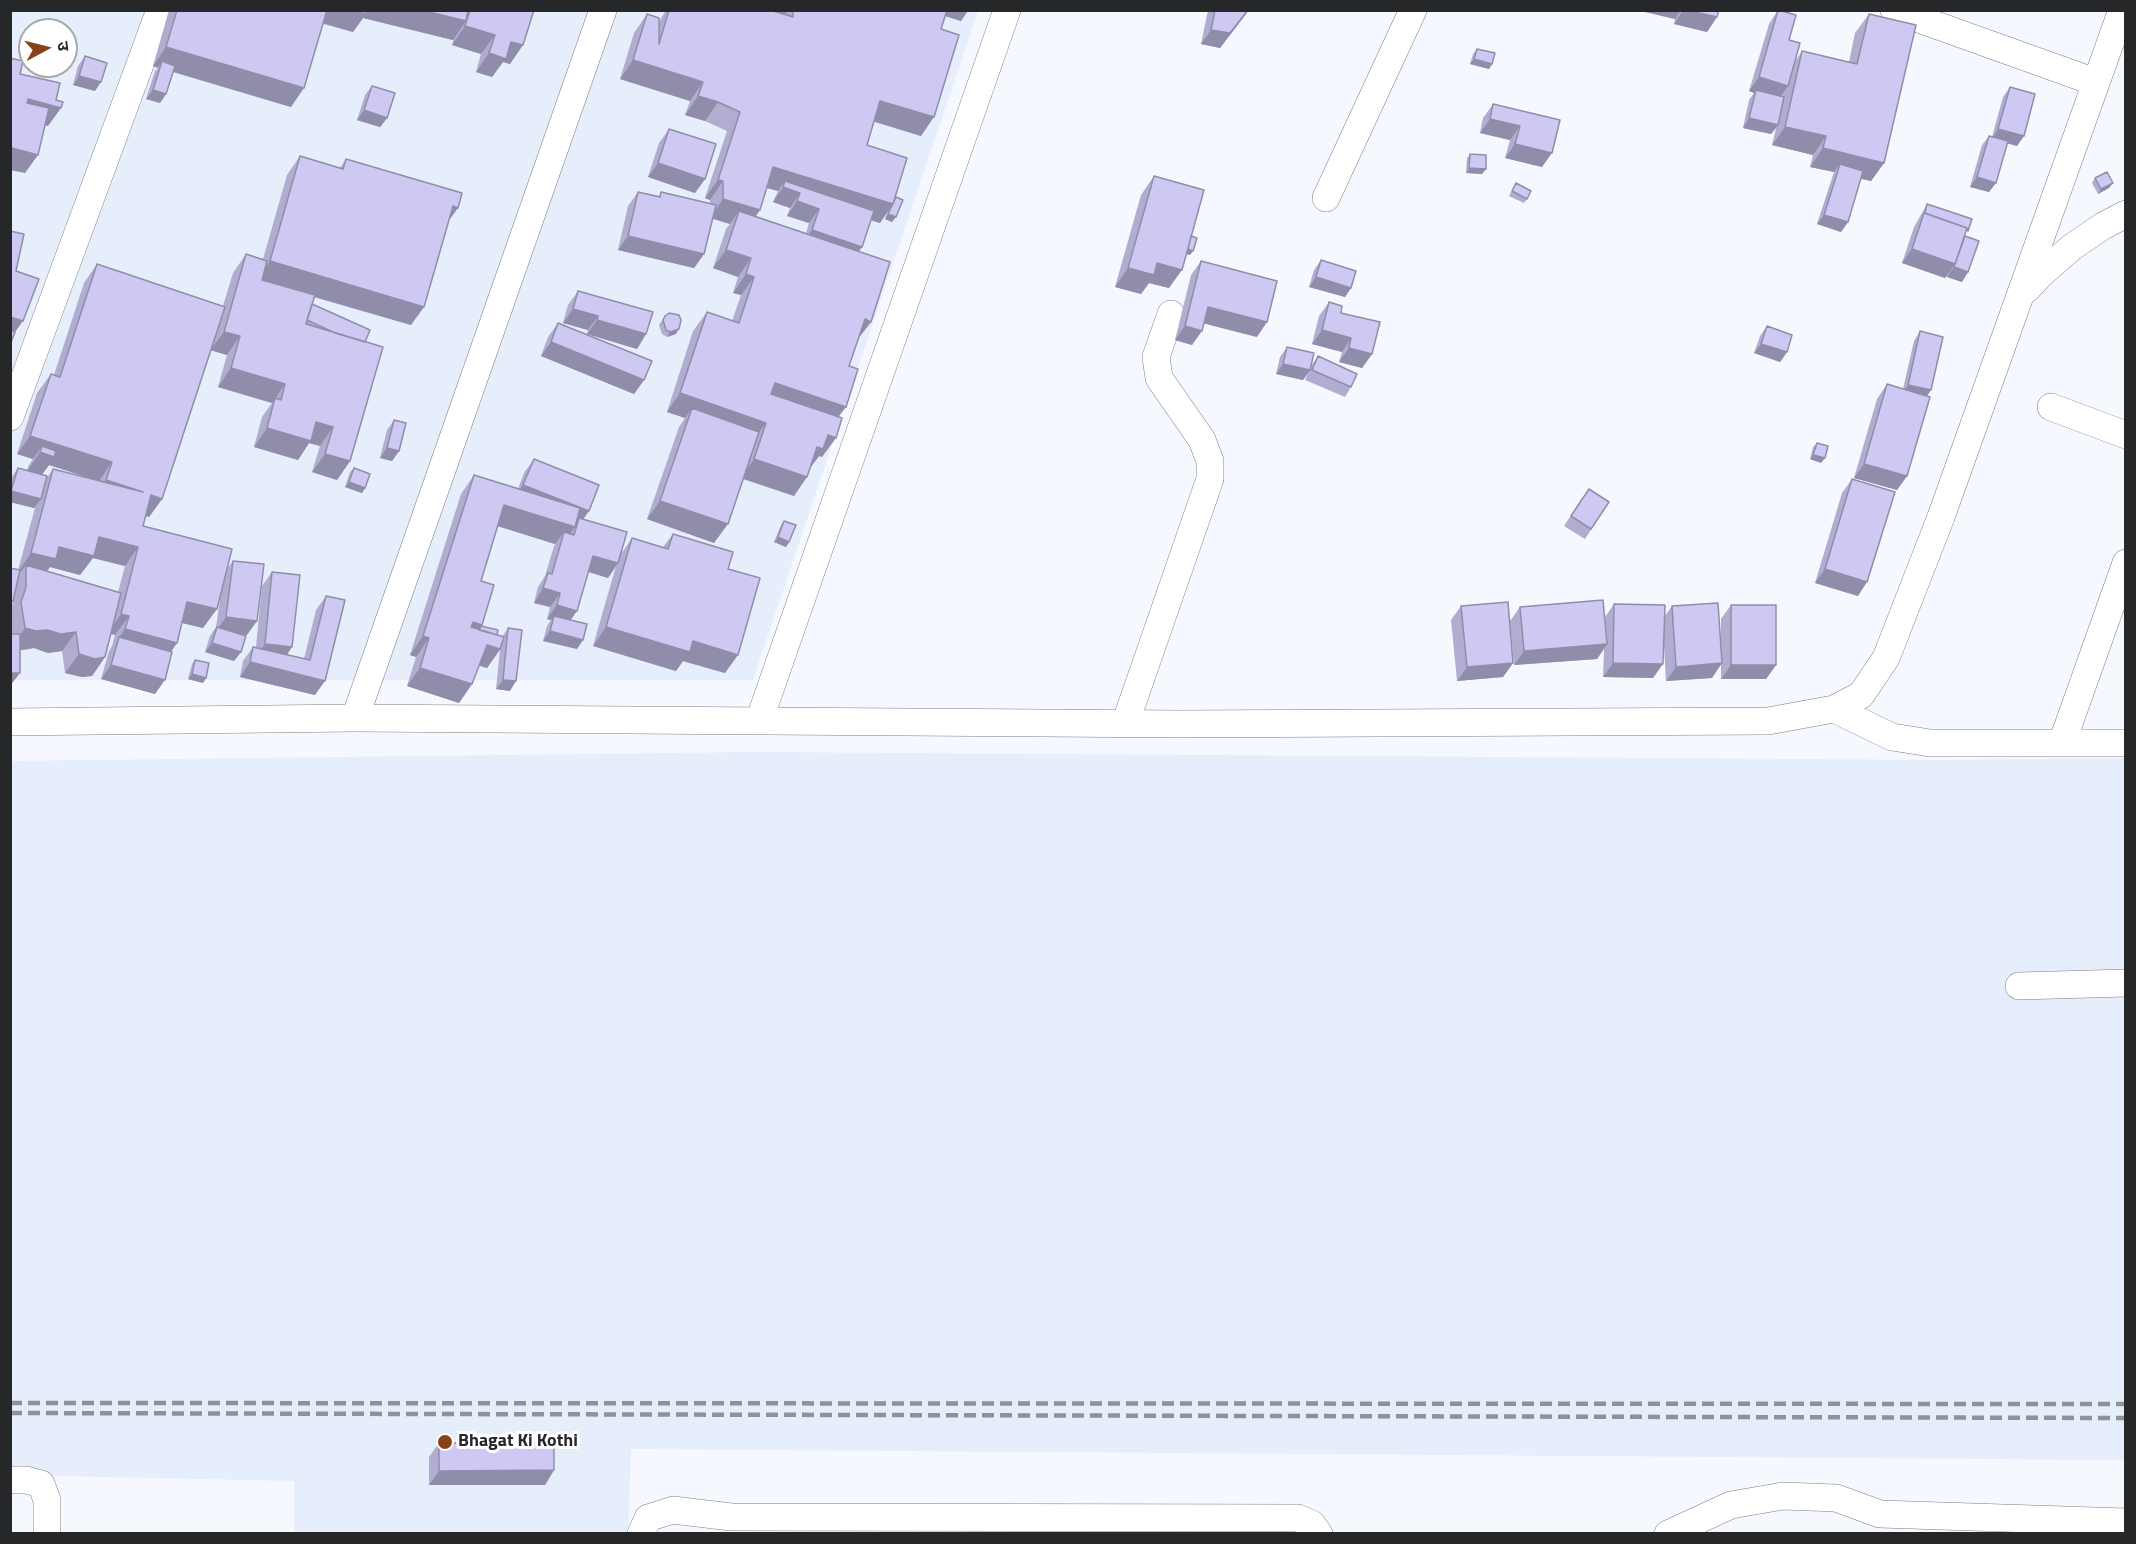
<!DOCTYPE html>
<html>
<head>
<meta charset="utf-8">
<style>
	body { margin:0 }
	#map { position:relative; width:2136px; height:1544px; overflow:hidden; background:#f5f8ff; font-family:"Titillium Web","Noto Sans Devanagari",sans-serif }
	canvas { display:block }
	.frame { position:absolute; inset:0; border:12px solid #262729; pointer-events:none }
	.north { position:absolute; left:18px; top:18px; width:60px; height:60px; box-sizing:border-box; background:#fff; border:2px solid #a8a9a9; border-radius:50%; rotate:83deg; font-size:16px; font-weight:700; line-height:24px; text-align:center; color:#262729 }
	.north::after { content:''; display:block; margin:auto; width:21px; height:27px; background:#874219; clip-path:polygon(50% 0,100% 100%,50% 72%,0 100%) }
</style>
</head>
<body>
<div id="map">
<canvas width="2136" height="1544"></canvas>
<div class="frame"></div>
<div class="north">उ</div>
</div>
<script>
const ctx = document.querySelector('canvas').getContext('2d');
ctx.lineJoin = 'round';
function fillPath(path, color) { ctx.fillStyle = color; ctx.fill(path, 'evenodd'); }
const shape = rows => new Path2D(rows.map(r => 'M' + r).join(''));
function trace(path, color, width, dash) { ctx.strokeStyle = color; ctx.lineWidth = width; ctx.lineCap = dash ? 'butt' : 'round'; ctx.setLineDash(dash || []); ctx.stroke(path); }
function drawText(font, color, halo, rows, align = 'center') {
  ctx.font = font + ' "Titillium Web",sans-serif'; ctx.lineWidth = 6; ctx.setLineDash([]); ctx.textBaseline = 'middle'; ctx.strokeStyle = halo; ctx.fillStyle = color; for (const [text, x, y, turn = 0] of rows) {
    ctx.save(); ctx.translate(x, y); ctx.rotate((+turn || 0) * Math.PI / 180); ctx.textAlign = isNaN(turn) ? turn : align; if (halo) ctx.strokeText(text, 0, 0); ctx.fillText(text, 0, 0); ctx.restore();
  }
}
fillPath(shape([
	[10,11,978,11,753,680,11,680],
	[30,30,66,30,66,66,30,66],
	[753,752,1946,760,2125,758,2125,1460,631,1449,628,1534,294,1533,294,1481,11,1475,11,761]
]), '#e6eefb');
const minor = shape([
	[1894,10,2095,82],
	[1326,198,1413,10],
	[2027,289,2041,274,2072,247,2103,226,2126,214],
	[2051,407,2126,435],
	[10,417,160,10],
	[1834,709,1892,737,1930,743,2126,743],
	[355,718,603,10],
	[759,721,1007,10],
	[10,722,355,718,1181,724,1768,721,1834,709,1861,695,1886,658,1941,517,2122,10],
	[1125,724,1210,479,1210,461,1202,440,1159,378,1156,357,1171,314],
	[2062,743,2126,563],
	[2019,986,2126,983],
	[10,1480,26,1480,41,1484,47,1500,47,1534],
	[641,1534,648,1518,673,1510,731,1517,1298,1518,1312,1524,1319,1534],
	[1668,1534,1731,1505,1783,1496,1836,1498,1880,1514,2126,1522]
]);
trace(minor, '#7b7f84', 28);
trace(minor, '#fff', 27);
trace(shape([
	[10,1403,2126,1404],
	[10,1413,2126,1418]
]), '#909297', 4.5, [12, 6]);
fillPath(shape([
	[169,10,534,10,510,64,503,62,492,77,476,72,481,54,452,45,454,38,453,40,363,18,353,32,323,24,291,107,173,72,166,94,160,103,146,99,155,71,158,68,153,66],
	[666,10,968,10,961,21,945,16,941,29,921,136,874,122,867,145,895,197,892,222,885,219,888,211,880,223,871,220,859,251,871,322,857,340,849,366,838,417,822,457,819,456,810,468,794,496,743,479,714,543,647,519,679,427,685,418,667,412,693,331,707,312,732,321,741,295,733,293,738,277,713,268,726,229,730,224,712,218,704,254,694,268,618,250,628,206,638,192,659,196,661,192,710,204,710,200,705,198,727,131,705,121,685,115,690,101,620,79,634,33,647,14,659,22],
	[767,188,778,191,773,202,790,208,787,216,809,223,806,233,756,216],
	[1208,10,1249,10,1220,48,1201,44],
	[1637,10,1719,10,1717,17,1707,32,1674,24,1675,19],
	[1778,10,1794,63,1802,51,1849,62,1855,33,1869,14,1884,163,1871,181,1861,179,1848,222,1841,232,1817,224,1834,172,1810,167,1813,155,1772,145,1776,128,1771,134,1743,128,1749,100,1754,93,1749,91,1769,24],
	[1477,49,1492,64,1489,69,1470,64,1473,54],
	[85,56,95,91,73,85,78,66],
	[372,86,387,118,380,127,357,120,365,95],
	[2010,87,2017,146,2007,143,1989,192,1970,187,1982,145,1989,136,1992,137,2003,97],
	[1493,104,1560,120,1542,167,1505,158,1510,140,1480,133,1483,118],
	[669,129,705,179,695,193,648,177,659,143],
	[1470,154,1486,169,1482,174,1466,173,1467,158],
	[300,156,340,168,346,159,449,221,411,325,314,297,312,304,365,342,350,461,337,480,312,472,320,446,309,443,298,460,254,447,262,417,272,403,218,387,227,355,211,350,162,499,149,517,145,516,143,526,226,570,233,561,247,635,244,635,241,652,234,661,205,652,210,636,216,627,221,593,203,628,182,623,155,694,101,679,109,651,112,646,115,635,111,634,105,657,92,676,82,677,65,673,62,651,48,653,34,648,22,650,20,649,10,686,10,613,13,602,10,605,10,568,18,570,35,508,34,508,10,502,10,479,18,468,27,470,29,465,33,459,17,454,37,393,51,374,54,375,84,283,97,264,223,306,233,273,246,254,263,259,287,175],
	[49,465,96,480,53,469,46,479,42,474],
	[93,558,125,566,118,592,47,571,50,567,80,575],
	[1154,176,1191,236,1190,255,1186,254,1169,288,1149,283,1141,294,1115,287,1141,195],
	[2095,178,2109,188,2098,194,2092,183],
	[1516,183,1527,199,1524,203,1509,196],
	[1927,204,1965,235,1968,272,1962,282,1947,277,1948,275,1945,278,1902,263,1914,227],
	[1321,260,1351,288,1345,297,1309,287,1314,270],
	[1201,261,1257,337,1204,323,1192,345,1175,340,1191,275],
	[578,291,646,334,637,349,587,334,588,330,563,323,568,305],
	[1329,302,1341,313,1372,354,1362,368,1339,362,1342,352,1312,344,1319,316],
	[665,316,676,334,667,337,662,334,659,325],
	[558,323,644,380,634,394,541,356,548,337],
	[1767,326,1787,352,1780,362,1754,353,1760,336],
	[1920,331,1931,390,1927,396,1907,476,1897,490,1854,478,1877,399,1887,384,1903,389,1914,341],
	[1287,347,1311,366,1318,356,1351,387,1345,397,1305,380,1308,373,1303,380,1276,374,1280,357],
	[394,420,399,451,392,461,380,458,387,430],
	[1817,443,1821,463,1810,459,1813,447],
	[534,459,584,519,621,554,632,538,663,547,673,534,728,569,725,673,683,661,676,671,593,646,616,566,608,578,588,572,571,620,577,649,543,641,547,626,551,620,547,619,550,607,534,603,538,587,545,576,554,546,555,544,498,526,481,581,481,626,497,635,502,637,508,628,510,691,496,689,500,650,487,668,479,665,472,684,459,703,407,686,416,657,410,655,461,494,474,475,518,489,524,473],
	[354,468,365,488,362,493,345,487,350,472],
	[1852,479,1858,596,1815,583,1842,493],
	[1582,498,1609,502,1585,539,1564,526],
	[784,521,789,542,786,547,774,542,781,525],
	[272,572,287,655,304,659,316,610,326,596,315,695,240,677,243,661,253,647,256,647,262,586],
	[1614,604,1664,617,1672,606,1721,654,1721,619,1731,605,1776,665,1766,679,1721,679,1721,664,1712,678,1666,681,1664,646,1653,678,1603,677,1604,649,1597,659,1514,665,1510,621,1520,607,1605,617],
	[1461,606,1513,663,1503,677,1457,681,1451,620],
	[195,660,206,678,203,683,188,679,192,664],
	[439,1443,554,1470,545,1485,429,1485,429,1457]
]), '#b0add1');
fillPath(shape([
	[323,10,421,10,466,21,453,40,363,18,353,32,316,21],
	[774,10,788,10,780,22,769,19],
	[929,10,963,10,967,12,961,21,929,11],
	[1249,10,1220,48,1201,44,1211,30],
	[1637,10,1681,10,1675,19],
	[1683,10,1686,10,1717,17,1707,32,1674,24],
	[465,26,495,35,481,54,452,45],
	[511,42,523,45,510,64,503,62,492,77,476,72,489,53],
	[166,47,304,88,291,107,160,68,162,61,158,68,153,66],
	[1474,59,1492,64,1489,69,1470,64],
	[633,60,703,82,690,101,620,79],
	[79,76,101,82,95,91,73,85],
	[1759,77,1788,86,1778,100,1756,90,1754,93,1749,91],
	[153,90,166,94,160,103,146,99],
	[698,96,718,102,705,121,685,115],
	[28,99,61,108,48,126,14,118],
	[880,101,934,117,921,136,867,119],
	[364,110,387,118,380,127,357,120],
	[1749,118,1778,125,1771,134,1743,128],
	[1490,119,1520,126,1510,140,1480,133],
	[1785,127,1826,136,1813,155,1772,145],
	[1998,129,2024,136,2017,146,1992,139],
	[1515,144,1552,153,1542,167,1505,158],
	[12,148,38,155,25,173,10,170,10,150],
	[1823,148,1884,163,1871,181,1837,173,1840,164,1834,172,1810,167],
	[658,163,705,179,695,193,648,177],
	[773,167,893,204,880,223,799,198,800,193,790,208,773,202,783,187,785,181,778,191,760,186],
	[1469,168,1486,169,1482,174,1466,173],
	[1977,177,1996,183,1989,192,1970,187],
	[718,180,723,181,710,200,705,198],
	[2113,183,2109,188,2098,194,2101,189],
	[723,199,760,210,747,229,739,211,730,224,710,218],
	[797,201,819,209,809,223,787,216],
	[453,206,458,208,445,226],
	[888,214,896,217,892,222,885,219],
	[1824,215,1848,222,1841,232,1817,224],
	[812,230,862,247,852,261,802,244],
	[628,236,704,254,694,268,618,250],
	[1183,247,1193,251,1190,255,1180,252],
	[1912,249,1955,264,1945,278,1902,263],
	[726,250,751,258,738,277,713,268],
	[270,261,424,307,411,325,256,280],
	[1157,263,1182,270,1169,288,1149,283,1141,294,1115,287,1128,268],
	[1954,267,1968,272,1962,282,1947,277],
	[746,274,754,277,741,295,733,293],
	[1316,277,1351,288,1345,297,1309,287],
	[1208,307,1267,322,1257,337,1198,322],
	[573,309,598,316,588,330,563,323],
	[10,317,23,321,10,339],
	[865,319,871,322,857,340],
	[597,320,646,334,637,349,587,334],
	[1185,326,1202,331,1192,345,1175,340],
	[679,329,676,334,667,337,670,332],
	[1322,330,1351,338,1342,352,1312,344],
	[224,332,240,336,227,355,210,350],
	[551,342,644,380,634,394,541,356],
	[1761,344,1787,352,1780,362,1754,353],
	[1349,348,1372,354,1362,368,1339,362],
	[1283,364,1310,370,1303,380,1276,374],
	[231,368,285,384,272,403,218,387],
	[775,383,846,407,832,425,762,401],
	[1908,385,1931,390,1924,400,1902,394],
	[680,393,766,423,753,441,692,408,685,418,667,412],
	[316,422,333,427,320,446,309,443,298,460,254,447,267,428],
	[828,435,836,438,822,457,819,456,810,468,817,447],
	[30,436,112,462,99,481,49,465,41,476,27,471,40,452,42,446,33,459,17,454],
	[387,448,399,451,392,461,380,458],
	[325,454,350,461,337,480,312,472],
	[1813,455,1825,458,1821,463,1810,459],
	[754,459,807,477,794,496,741,478],
	[1864,464,1907,476,1897,490,1854,478],
	[106,480,143,492,93,499],
	[349,482,365,488,362,493,345,487],
	[523,485,589,511,579,525,579,518,574,523,513,499],
	[11,491,41,499,34,508,10,502],
	[151,495,162,499,149,517,138,514],
	[660,501,728,524,714,543,647,519],
	[504,505,575,527,561,546,564,532,555,544,491,524],
	[99,537,138,547,125,566,93,558,80,575,50,567,42,578,26,565,21,572,18,572,31,553],
	[778,537,789,542,786,547,774,542],
	[593,556,618,563,608,578,583,570],
	[1825,569,1867,582,1858,596,1815,583],
	[543,588,560,593,550,607,534,603],
	[187,602,217,609,203,628,174,621],
	[557,605,577,611,567,625,554,616,551,620,547,619],
	[121,614,129,616,115,635,108,633],
	[226,617,257,621,247,635,216,631],
	[473,622,482,625,469,644,460,641],
	[606,627,693,641,738,655,725,673,683,661,676,671,593,646],
	[25,628,47,630,76,632,62,651,48,653,34,648,22,650,12,647],
	[125,629,177,643,164,662,118,639],
	[550,631,583,640,577,649,543,641],
	[423,636,429,638,416,657,410,655],
	[212,643,241,652,234,661,205,652],
	[495,643,500,649,487,668,473,664,473,644],
	[265,644,292,647,283,661,255,658],
	[1607,644,1597,659,1514,665,1524,651],
	[79,654,105,657,92,676,82,677,65,673],
	[250,662,325,681,315,695,240,677],
	[1513,663,1503,677,1457,681,1467,667],
	[1613,663,1663,664,1653,678,1603,677],
	[1722,663,1712,678,1666,681,1676,667],
	[111,665,165,680,155,694,101,679],
	[1731,665,1776,665,1766,679,1721,679],
	[420,668,472,684,459,703,407,686],
	[10,673,20,673,10,686],
	[192,674,206,678,203,683,188,679],
	[503,680,516,681,510,691,496,689],
	[554,1470,545,1485,429,1485,439,1471]
]), '#908daa');
const building = shape([
	[177,10,327,10,304,88,166,47,177,10],
	[356,10,367,10,366,14,356,10],
	[421,10,468,10,466,21,421,10],
	[470,10,534,10,523,45,511,42,506,59,489,53,495,35,465,26,470,10],
	[669,10,770,10,793,17,793,10,947,10,941,29,959,35,934,117,880,101,867,145,907,158,893,204,773,167,760,210,723,199,723,181,718,180,740,112,718,102,698,96,703,82,633,60,647,14,659,18,659,44,669,10],
	[1215,10,1248,10,1230,33,1211,30,1215,10],
	[1686,10,1719,10,1717,17,1686,10],
	[1778,10,1796,15,1789,40,1800,43,1788,86,1759,77,1778,10],
	[1869,14,1916,25,1884,163,1823,148,1826,136,1785,127,1802,51,1857,64,1869,14],
	[1477,49,1495,53,1492,64,1474,59,1477,49],
	[85,56,107,63,101,82,79,76,85,56],
	[10,58,23,61,20,74,60,83,56,100,63,102,61,108,28,99,27,103,49,108,38,155,12,148,10,153,10,58],
	[162,61,175,66,166,94,153,90,162,61],
	[372,86,395,93,387,118,364,110,372,86],
	[2010,87,2035,94,2024,136,1998,129,2010,87],
	[1756,90,1784,97,1778,125,1749,118,1756,90],
	[1493,104,1560,120,1552,153,1515,144,1520,126,1490,119,1493,104],
	[669,129,716,144,705,179,658,163,669,129],
	[1989,136,2008,141,1996,183,1977,177,1989,136],
	[1470,154,1486,155,1486,169,1469,168,1470,154],
	[300,156,343,169,346,159,462,193,458,208,453,206,424,307,270,261,300,156],
	[1840,164,1863,171,1848,222,1824,215,1840,164],
	[2107,172,2113,183,2101,189,2095,178,2107,172],
	[1154,176,1204,190,1182,270,1157,263,1154,275,1128,268,1154,176],
	[785,181,874,211,862,247,812,230,819,209,797,201,800,193,783,187,785,181],
	[1516,183,1531,191,1527,199,1512,191,1516,183],
	[638,192,660,197,661,192,716,205,704,254,628,236,638,192],
	[896,197,903,200,896,217,888,214,896,197],
	[1927,204,1972,219,1968,231,1967,230,1967,228,1925,213,1927,204],
	[739,211,890,262,871,322,865,319,849,366,858,369,846,407,775,383,771,394,842,418,836,438,828,435,823,449,817,447,807,477,754,459,766,423,680,393,707,312,739,323,754,277,746,274,751,258,726,250,739,211],
	[1924,213,1967,228,1955,264,1912,249,1924,213],
	[10,231,24,234,16,271,39,279,23,321,10,317,10,231],
	[1191,236,1197,238,1193,251,1188,249,1191,236],
	[1965,236,1979,241,1968,272,1954,267,1965,236],
	[246,254,267,261,262,280,315,295,306,324,383,347,350,461,325,454,333,427,316,422,311,441,267,428,275,398,281,400,285,384,231,368,240,336,224,332,246,254],
	[1321,260,1356,271,1351,288,1316,277,1321,260],
	[1201,261,1277,281,1267,322,1208,307,1202,331,1185,326,1201,261],
	[97,264,225,307,162,499,151,495,143,526,232,549,217,609,187,602,177,643,125,629,129,616,121,614,138,547,99,537,94,556,59,547,56,559,31,553,53,469,143,492,106,480,112,462,30,436,51,374,60,377,97,264],
	[578,291,653,312,646,334,597,320,598,316,573,309,578,291],
	[1329,302,1342,306,1341,313,1380,322,1372,354,1349,348,1351,338,1322,330,1329,302],
	[312,304,370,330,365,342,335,333,307,320,312,304],
	[669,313,679,315,681,320,679,329,670,332,666,330,663,320,665,316,669,313],
	[558,323,652,361,644,380,551,342,558,323],
	[1767,326,1792,335,1787,352,1761,344,1767,326],
	[10,330,15,332,10,345,10,330],
	[1920,331,1943,337,1931,390,1908,385,1920,331],
	[1287,347,1314,353,1310,370,1283,364,1287,347],
	[1318,356,1357,374,1351,387,1312,370,1318,356],
	[1887,384,1930,397,1907,476,1864,464,1887,384],
	[692,408,759,432,728,524,660,501,692,408],
	[394,420,406,423,399,451,387,448,394,420],
	[1817,443,1828,446,1825,458,1813,455,1817,443],
	[42,446,56,451,54,457,40,452,42,446],
	[534,459,599,485,589,511,523,485,534,459],
	[18,468,47,476,41,499,11,491,18,468],
	[354,468,370,474,365,488,349,482,354,468],
	[474,475,580,508,575,527,504,505,481,581,494,585,482,625,473,622,471,627,504,637,500,649,487,645,472,684,420,668,429,638,423,636,474,475],
	[1852,479,1895,492,1867,582,1825,569,1852,479],
	[1589,489,1609,502,1591,529,1571,516,1589,489],
	[579,518,627,532,618,563,593,556,577,611,557,605,560,593,543,588,548,573,552,574,564,532,574,535,579,518],
	[784,521,796,525,789,542,778,537,784,521],
	[673,534,733,552,728,569,760,578,738,655,693,641,690,652,606,627,632,538,668,549,673,534],
	[233,561,264,564,257,621,226,617,233,561],
	[26,565,121,593,105,657,95,659,79,654,76,632,61,634,47,630,36,631,25,628,21,602,26,587,26,565],
	[10,568,20,570,13,601,10,601,10,568],
	[272,572,300,575,292,647,265,644,272,572],
	[326,596,345,600,325,681,250,662,253,647,310,660,326,596],
	[1603,600,1607,644,1524,651,1520,607,1603,600],
	[1508,602,1513,663,1467,667,1461,606,1508,602],
	[1718,603,1722,663,1676,667,1672,606,1718,603],
	[1614,604,1665,605,1663,664,1613,663,1614,604],
	[1731,605,1776,605,1776,665,1731,665,1731,605],
	[554,616,587,624,583,640,550,631,554,616],
	[481,626,498,630,497,635,479,630,481,626],
	[217,627,246,636,241,652,212,643,217,627],
	[508,628,522,630,516,681,503,680,508,628],
	[10,634,20,634,20,673,10,673,10,634],
	[119,637,172,652,165,680,111,665,119,637],
	[195,660,209,663,206,678,192,674,195,660],
	[439,1443,554,1443,554,1470,439,1471,439,1443]
]);
fillPath(building, '#cdc9f3');
trace(building, '#908daa', 1.5);
for (const [x, y, r, color] of [
	[445,1442,8,"#874219"]
]) { const dot = new Path2D(); dot.arc(x, y, r, 0, 2 * Math.PI); ctx.fillStyle = color; ctx.fill(dot); trace(dot, '#fff', 2); }
drawText('bold 18px', '#262729', '#fff', [
	["Bhagat Ki Kothi",458,1442]
], 'left');
</script>
</body>
</html>
